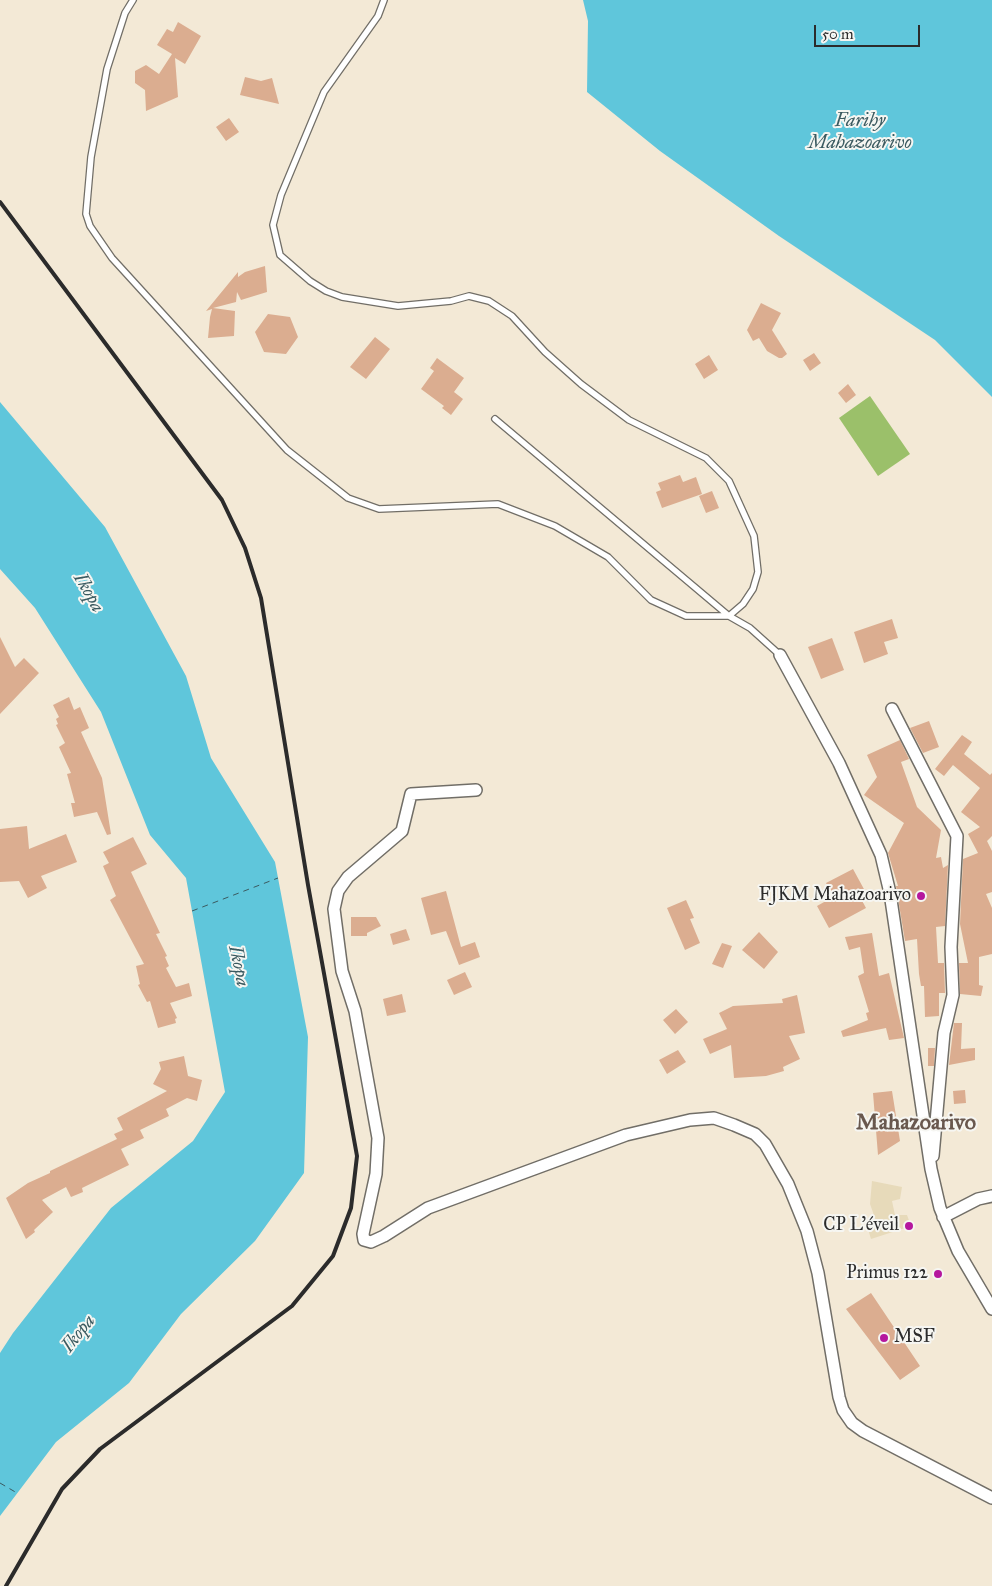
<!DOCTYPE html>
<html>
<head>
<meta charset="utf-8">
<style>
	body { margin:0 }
	#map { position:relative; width:992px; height:1586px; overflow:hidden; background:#f3e9d6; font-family:"IM FELL Great Primer",serif }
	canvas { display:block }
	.scale { position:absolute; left:814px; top:25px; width:106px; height:22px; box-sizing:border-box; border:2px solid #2b2b2b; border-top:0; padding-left:6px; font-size:15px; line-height:18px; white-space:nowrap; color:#2b2b2b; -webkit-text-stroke:4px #f6f6f2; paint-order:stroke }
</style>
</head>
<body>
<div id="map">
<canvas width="992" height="1586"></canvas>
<div class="scale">50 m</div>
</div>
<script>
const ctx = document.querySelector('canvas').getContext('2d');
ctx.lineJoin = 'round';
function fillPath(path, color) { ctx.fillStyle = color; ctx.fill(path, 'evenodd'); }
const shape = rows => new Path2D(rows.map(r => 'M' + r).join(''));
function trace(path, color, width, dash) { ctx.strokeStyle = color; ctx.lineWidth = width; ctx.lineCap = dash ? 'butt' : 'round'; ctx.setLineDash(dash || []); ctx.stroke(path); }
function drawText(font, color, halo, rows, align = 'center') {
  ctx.font = font + ' "IM FELL Great Primer",serif'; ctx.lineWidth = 4; ctx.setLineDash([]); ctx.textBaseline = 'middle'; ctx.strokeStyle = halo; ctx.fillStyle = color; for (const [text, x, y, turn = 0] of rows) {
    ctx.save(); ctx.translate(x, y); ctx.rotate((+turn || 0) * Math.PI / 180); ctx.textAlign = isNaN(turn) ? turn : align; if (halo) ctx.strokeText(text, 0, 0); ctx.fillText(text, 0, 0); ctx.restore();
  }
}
fillPath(shape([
	[872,1181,902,1187,900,1199,892,1201,895,1215,907,1215,911,1226,871,1239,867,1226,876,1221,870,1204]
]), '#e7daba');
fillPath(shape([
	[870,396,910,454,878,476,839,418]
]), '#9bc06a');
fillPath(shape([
	[583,0,992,0,992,397,935,340,779,236,660,151,587,92,588,21],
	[0,402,105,527,186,676,211,758,275,862,308,1037,304,1173,255,1241,181,1314,129,1383,56,1442,0,1516,0,1353,13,1333,111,1208,193,1141,225,1092,186,878,150,835,101,712,35,608,0,569]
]), '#5fc6db');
trace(shape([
	[192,911,278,878],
	[0,1483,17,1493]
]), '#3b5a60', 1, [6, 5]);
fillPath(shape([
	[178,22,201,36,185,64,175,58,178,97,146,111,145,90,135,83,135,71,146,65,159,74,172,54,157,45,167,29,173,32],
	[245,77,261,81,272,78,279,104,240,95],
	[229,118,239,132,226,141,216,127],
	[265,266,267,292,241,300,237,292,236,302,213,308,235,311,234,336,208,338,210,317,212,309,206,311,238,272,238,277,245,272],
	[761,303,781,313,772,330,787,354,782,358,779,358,767,351,759,338,753,341,747,330],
	[268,314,290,317,298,337,286,354,264,352,255,332],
	[375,337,390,349,366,379,350,367],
	[814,353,821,363,810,371,803,360],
	[709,355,718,370,704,379,695,364],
	[437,358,464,378,454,392,463,399,451,415,442,408,444,406,421,389,434,371,430,368],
	[848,384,856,395,846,403,838,393],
	[680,475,683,482,696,477,702,494,662,508,656,492,661,490,658,483],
	[712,491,719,508,706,513,699,496],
	[892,619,898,638,884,642,888,654,864,663,854,632],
	[0,637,15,667,24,658,39,673,0,714],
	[832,638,844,670,821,679,808,647],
	[69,697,74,710,80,707,89,728,81,732,102,778,111,834,107,835,97,812,74,817,71,803,75,803,67,774,71,773,59,747,65,743,56,725,58,724,56,719,59,717,53,705],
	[929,721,939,747,923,753,910,728],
	[962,735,972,742,964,754,990,775,992,773,992,836,987,841,992,851,992,892,986,894,992,908,992,954,979,957,979,985,983,986,981,996,960,994,959,963,968,963,960,924,963,859,978,853,968,834,980,827,961,812,980,788,953,765,944,776,935,769],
	[900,740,909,759,901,762,917,807,941,830,936,858,941,857,943,868,948,865,945,926,936,927,938,963,944,963,945,993,939,993,939,1016,925,1017,924,986,921,986,919,974,917,939,905,941,896,886,898,886,888,853,904,823,864,795,877,777,867,755],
	[27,826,29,849,66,834,77,862,41,876,47,888,28,898,19,881,0,882,0,829],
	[133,837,147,864,131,872,160,933,156,934,167,956,165,957,169,966,166,968,176,987,189,983,192,996,170,1003,177,1018,175,1019,176,1023,158,1028,150,1001,147,1002,138,985,140,984,136,966,144,964,110,900,116,896,103,866,109,863,103,852],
	[853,869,865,891,859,895,866,908,829,928,817,906,833,897,826,883],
	[446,891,461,947,475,942,480,957,459,965,446,931,431,935,421,898],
	[686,900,694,918,690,919,700,943,685,950,667,908],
	[351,917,376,917,381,926,367,933,367,936,351,936],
	[406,929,410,940,393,945,390,934],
	[759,932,778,952,764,969,742,950],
	[872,933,879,976,889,973,904,1038,889,1040,886,1028,843,1037,841,1031,868,1020,866,1013,869,1012,858,976,864,973,860,947,849,950,845,937],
	[722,943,732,946,723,968,712,964],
	[465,972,472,987,454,995,447,980],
	[402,994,406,1012,387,1016,383,999],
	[797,995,805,1033,789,1036,800,1059,783,1067,784,1071,766,1076,734,1078,731,1045,710,1054,703,1039,727,1029,719,1013,733,1006,783,1003,782,999],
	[676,1009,688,1022,675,1034,663,1020],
	[954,1023,962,1023,961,1049,975,1048,975,1060,949,1065],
	[928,1048,935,1048,934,1066,928,1066],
	[678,1050,686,1062,667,1074,659,1060],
	[184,1056,188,1076,202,1080,197,1101,187,1098,166,1109,169,1116,140,1130,144,1138,121,1149,129,1165,82,1188,83,1192,71,1197,66,1187,42,1200,53,1212,34,1230,35,1232,26,1239,6,1198,28,1183,50,1173,50,1171,117,1139,114,1134,123,1130,117,1118,167,1091,153,1084,161,1069,159,1062],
	[965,1090,966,1103,954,1104,953,1091],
	[892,1091,900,1141,878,1155,873,1093],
	[871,1293,920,1366,900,1380,846,1309]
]), '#dbad90');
const lane = shape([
	[133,0,125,13,107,69,91,157,86,214,90,226,112,258,287,450,348,498,379,509,498,504,555,526,608,557,651,600,686,616,729,616,750,628,780,655],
	[384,0,378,16,324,92,281,195,273,225,280,255,310,281,326,291,342,297,398,306,451,301,469,296,489,301,512,316,545,352,581,384,629,420,706,458,729,481,754,536,758,572,753,589,743,604,729,616,495,419]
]);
const street = shape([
	[780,655,839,763,881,855,890,893,931,1169,940,1208,958,1251,992,1309],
	[892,709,957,836,951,947,953,995,944,1033,933,1156],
	[476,790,411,794,402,831,348,877,338,891,334,909,342,971,355,1011,378,1138,376,1174,363,1234,364,1240,371,1242,384,1236,428,1208,626,1135,690,1120,714,1118,734,1125,755,1134,765,1144,788,1184,807,1231,818,1273,839,1397,843,1410,852,1423,863,1431,992,1498],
	[943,1217,978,1199,992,1196]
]);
trace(lane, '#716e67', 8);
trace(street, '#716e67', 14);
trace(lane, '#fff', 5.5);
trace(street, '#fff', 11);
trace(shape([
	[0,202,222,500,245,548,261,598,308,885,357,1156,351,1208,333,1256,292,1306,100,1449,62,1489,6,1586]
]), '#2b2b2b', 4);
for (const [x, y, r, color] of [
	[921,896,5,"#b5179e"],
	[909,1226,5,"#b5179e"],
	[938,1274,5,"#b5179e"],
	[884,1338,5,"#b5179e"]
]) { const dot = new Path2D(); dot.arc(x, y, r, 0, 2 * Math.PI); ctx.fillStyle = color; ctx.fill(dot); trace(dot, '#f6f6f2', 2); }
drawText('18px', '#2b2b2b', '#f6f6f2', [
	["FJKM Mahazoarivo",911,896],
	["CP L'éveil",899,1226],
	["Primus 122",928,1274],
	["MSF",894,1338,"left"]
], 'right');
drawText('italic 19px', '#3b5a60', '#f6f6f2', [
	["Farihy",860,121],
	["Mahazoarivo",860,143],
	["Ikopa",88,593,60],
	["Ikopa",238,966,78],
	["Ikopa",79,1334,-52]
]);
drawText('bold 22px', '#69584e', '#f6f6f2', [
	["Mahazoarivo",916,1124]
]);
</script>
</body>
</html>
